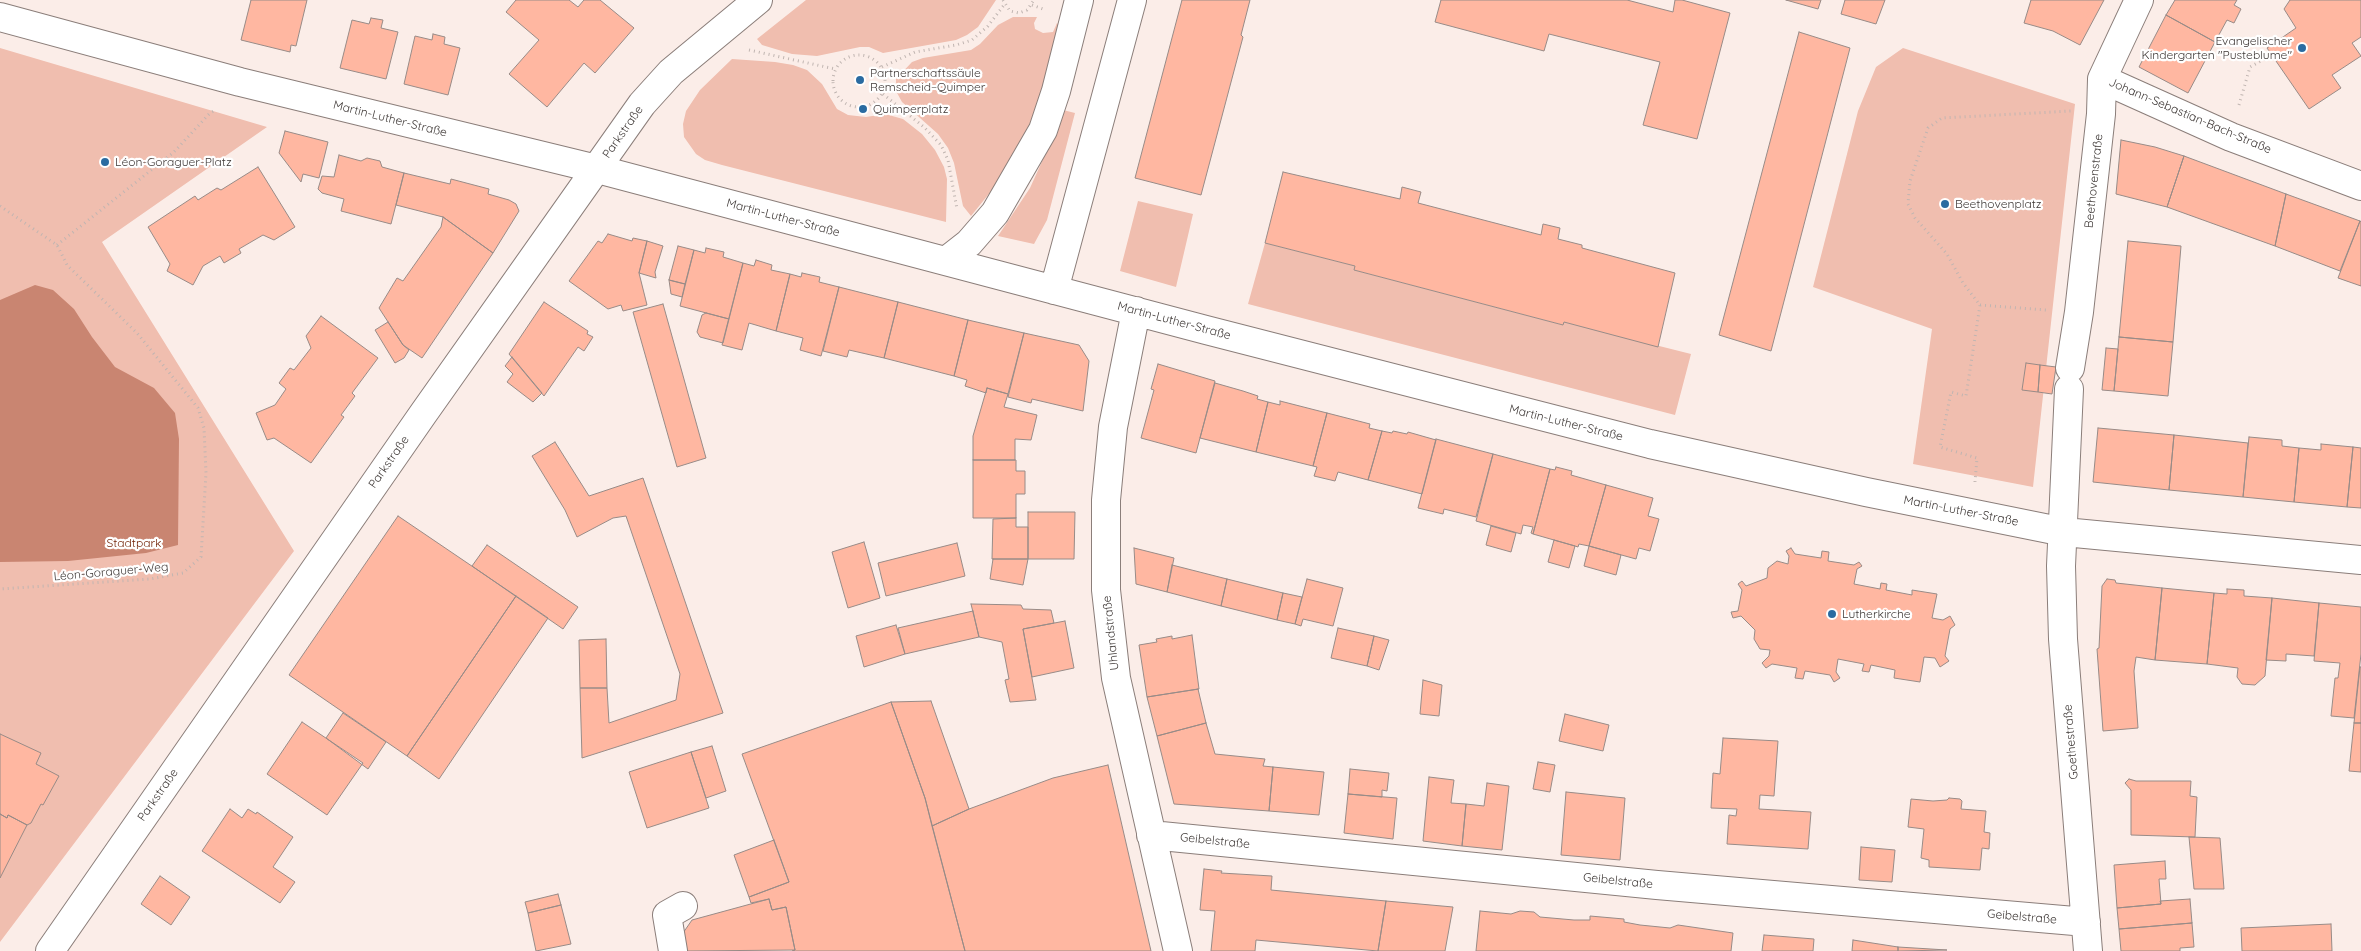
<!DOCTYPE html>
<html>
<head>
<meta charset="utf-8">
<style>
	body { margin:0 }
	canvas { display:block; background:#fbede8 }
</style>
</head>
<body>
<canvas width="2361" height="951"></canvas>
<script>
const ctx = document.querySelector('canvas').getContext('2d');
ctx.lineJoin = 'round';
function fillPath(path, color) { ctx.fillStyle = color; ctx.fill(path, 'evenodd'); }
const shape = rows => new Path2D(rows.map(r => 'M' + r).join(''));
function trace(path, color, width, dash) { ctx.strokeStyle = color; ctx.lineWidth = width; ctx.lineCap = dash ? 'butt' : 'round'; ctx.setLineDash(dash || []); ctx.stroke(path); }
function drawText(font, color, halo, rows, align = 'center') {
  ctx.font = font + ' Quicksand,sans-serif'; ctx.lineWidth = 4.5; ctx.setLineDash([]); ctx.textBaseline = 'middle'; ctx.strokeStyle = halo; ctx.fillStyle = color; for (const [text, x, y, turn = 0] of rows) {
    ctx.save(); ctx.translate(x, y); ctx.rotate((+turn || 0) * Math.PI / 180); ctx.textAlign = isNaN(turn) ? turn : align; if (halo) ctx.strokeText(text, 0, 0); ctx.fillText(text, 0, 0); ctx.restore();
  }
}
fillPath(shape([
	[806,0,996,0,978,27,967,35,956,40,883,53,869,47,860,47,817,56,792,54,762,45,757,39],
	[1013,17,1037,17,1034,23,1035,29,1043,33,1053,32,1057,23,1062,29,1040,108,1009,169,971,216,963,206,954,163,948,148,938,134,902,102,896,91,896,79,912,62,923,58,971,50,980,44,998,25],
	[0,48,267,127,102,242,294,551,0,942],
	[1903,48,2075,104,2033,487,1913,464,1932,329,1813,287,1858,111,1876,67],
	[732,59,775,62,793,65,807,70,822,84,837,109,848,115,866,117,885,114,903,119,922,134,935,150,944,167,947,179,946,222,722,165,705,160,696,154,684,137,683,124,686,111,700,90],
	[1059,109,1075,113,1047,220,1034,244,998,236,1030,188,1049,146],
	[1138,201,1193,214,1176,287,1120,271],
	[1265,243,1355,266,1354,270,1563,325,1564,322,1691,354,1675,415,1248,304]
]), '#f0beaf');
fillPath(shape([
	[35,285,53,290,74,309,92,337,115,367,154,388,175,413,179,439,178,545,146,553,68,561,0,562,0,300]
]), '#c98571');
const building = shape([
	[251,0,307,0,296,46,291,45,290,52,241,40,251,0],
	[516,0,569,0,578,7,584,0,600,0,634,28,595,73,584,63,547,107,509,74,539,40,506,12,516,0],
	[1182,0,1250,0,1241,35,1243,37,1201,195,1135,178,1182,0],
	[1441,0,1627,0,1673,12,1675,0,1682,0,1730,13,1697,139,1643,125,1660,62,1549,34,1544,51,1435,22,1441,0],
	[1786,0,1821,0,1818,9,1786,0],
	[1845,0,1885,0,1876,24,1841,14,1845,0],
	[2031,0,2104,0,2080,45,2053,31,2024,23,2031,0],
	[2175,0,2237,0,2234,5,2241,9,2234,23,2227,20,2215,42,2166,15,2175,0],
	[2290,0,2361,0,2361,37,2352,43,2361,56,2332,75,2341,88,2309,109,2267,48,2296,28,2284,9,2290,0],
	[2166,15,2215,42,2188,93,2139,67,2166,15],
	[371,18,383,20,381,28,398,32,386,79,340,68,352,20,369,24,371,18],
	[1799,32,1850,48,1771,351,1719,335,1799,32],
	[433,34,445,37,444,44,460,48,448,95,404,84,415,36,432,40,433,34],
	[285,131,328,142,319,178,303,174,301,182,279,153,285,131],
	[2121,140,2155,147,2184,156,2167,207,2116,194,2121,140],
	[339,155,361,161,367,158,380,161,382,167,404,173,391,224,341,211,344,199,322,193,318,189,322,176,334,177,339,155],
	[2184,156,2286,194,2275,246,2167,207,2184,156],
	[258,167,295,227,274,240,263,235,239,249,241,253,224,263,220,256,203,266,193,285,167,271,170,264,148,227,195,196,198,200,217,188,221,190,258,167],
	[1283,172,1400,199,1402,187,1421,192,1418,203,1541,235,1543,224,1560,228,1558,239,1582,245,1582,248,1675,273,1658,347,1564,322,1563,325,1354,270,1355,266,1265,243,1283,172],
	[404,173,450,184,451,179,489,189,488,194,509,200,516,204,519,211,493,253,443,217,396,205,404,173],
	[2286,194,2360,221,2340,271,2275,246,2286,194],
	[443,217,493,253,422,358,403,345,379,308,397,278,403,281,441,227,443,217],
	[2360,221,2361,222,2361,286,2338,278,2360,221],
	[608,234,632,241,633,238,647,241,639,273,647,305,623,311,621,305,608,309,569,281,598,241,602,243,608,234],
	[647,241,663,246,655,272,656,278,639,273,647,241],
	[2128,241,2181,246,2173,342,2119,337,2128,241],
	[678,246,694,250,685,284,669,280,678,246],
	[706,248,724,252,723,257,743,263,729,319,680,306,694,250,705,253,706,248],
	[756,260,772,265,771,270,790,274,776,331,749,323,742,350,722,345,743,263,754,266,756,260],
	[802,273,820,277,819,282,839,287,821,356,800,350,803,338,776,331,790,274,801,277,802,273],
	[669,280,685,284,682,297,671,294,669,280],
	[839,287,898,302,884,358,849,350,847,357,823,351,839,287],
	[544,302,588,331,587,334,593,337,584,351,578,347,544,396,509,354,544,302],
	[898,302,968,320,954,376,884,358,898,302],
	[663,304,706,458,677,467,633,312,663,304],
	[706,313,729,319,723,343,700,337,697,332,702,315,706,313],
	[321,316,378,358,352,393,355,396,341,415,344,417,311,463,274,438,267,440,256,413,275,405,286,389,279,383,290,368,294,370,311,348,306,336,321,316],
	[968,320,1024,333,1008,394,987,388,986,393,965,386,967,380,954,376,968,320],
	[388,322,403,345,409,350,404,358,395,363,375,330,388,322],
	[1024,333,1079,345,1089,361,1083,411,1032,399,1031,403,1008,397,1024,333],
	[2119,337,2173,342,2168,396,2114,391,2119,337],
	[2106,348,2118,349,2114,391,2102,390,2106,348],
	[512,357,542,393,533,402,507,382,513,374,505,366,512,357],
	[2026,363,2040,365,2038,392,2022,390,2026,363],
	[1158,364,1215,381,1196,453,1141,438,1154,390,1151,389,1158,364],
	[2040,365,2056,367,2052,394,2038,392,2040,365],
	[1215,383,1243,391,1258,396,1257,399,1268,402,1256,452,1200,438,1215,383],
	[987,388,1008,394,1004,407,1037,415,1031,440,1015,439,1015,460,973,460,973,436,987,388],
	[1280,401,1327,413,1313,466,1256,452,1268,402,1280,405,1280,401],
	[1327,413,1370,424,1369,428,1382,431,1368,480,1338,472,1335,481,1314,476,1317,467,1313,466,1327,413],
	[2098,428,2174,435,2169,490,2093,482,2098,428],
	[1382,431,1392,433,1393,431,1407,434,1408,432,1436,440,1422,494,1368,480,1382,431],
	[2174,435,2248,443,2243,497,2169,490,2174,435],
	[2249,437,2282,440,2282,446,2299,448,2294,502,2243,497,2249,437],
	[1436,439,1493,454,1476,517,1444,509,1443,514,1418,508,1436,439],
	[555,442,589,496,643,478,723,713,582,758,580,688,607,688,609,723,676,700,680,674,626,516,613,518,577,537,565,510,532,456,555,442],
	[2321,444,2353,447,2347,507,2294,502,2299,448,2321,450,2321,444],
	[2353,447,2361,448,2361,508,2347,507,2353,447],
	[1493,454,1550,469,1533,534,1531,533,1533,527,1523,525,1521,534,1476,521,1493,454],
	[973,460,1016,460,1016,471,1025,471,1025,494,1016,494,1016,518,973,518,973,460],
	[1556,467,1572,471,1571,475,1606,485,1589,546,1579,544,1578,547,1575,546,1533,534,1550,469,1555,470,1556,467],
	[1606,485,1653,498,1648,516,1659,519,1650,551,1639,548,1636,559,1589,546,1606,485],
	[1028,512,1075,512,1074,559,1028,559,1028,512],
	[398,516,516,596,407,756,289,675,398,516],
	[1016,518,1016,527,1028,527,1028,559,992,559,993,519,1016,518],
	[1491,526,1516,533,1511,552,1486,545,1491,526],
	[1554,540,1575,546,1569,568,1548,562,1554,540],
	[864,542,880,598,848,608,832,552,864,542],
	[957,543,965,576,886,596,878,563,957,543],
	[487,545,578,607,563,629,472,566,487,545],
	[1589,546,1621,555,1616,575,1584,566,1589,546],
	[1134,548,1174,558,1167,592,1136,584,1134,548],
	[1791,548,1795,554,1821,558,1822,551,1829,552,1828,561,1854,565,1859,562,1862,566,1857,569,1854,584,1880,589,1881,583,1887,584,1886,590,1912,595,1912,590,1937,594,1932,618,1943,620,1950,616,1955,625,1950,629,1945,656,1949,661,1940,667,1935,658,1924,657,1920,682,1894,678,1895,670,1871,665,1869,672,1862,671,1864,664,1838,659,1836,672,1840,678,1834,682,1830,675,1805,671,1803,679,1795,678,1797,668,1772,664,1766,668,1762,663,1769,656,1770,650,1760,649,1754,639,1755,630,1741,616,1733,618,1731,612,1738,611,1742,590,1738,584,1742,581,1746,586,1767,578,1768,568,1777,561,1788,564,1789,556,1786,551,1791,548],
	[993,559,1028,559,1023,585,990,579,993,559],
	[1172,565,1227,579,1221,606,1167,592,1172,565],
	[1227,579,1283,593,1277,620,1221,606,1227,579],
	[1307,579,1343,588,1333,626,1303,619,1301,626,1295,624,1307,579],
	[2107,579,2115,580,2116,583,2162,588,2155,660,2136,657,2134,671,2138,728,2103,731,2097,649,2099,648,2102,586,2107,579],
	[2162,588,2214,593,2207,664,2155,660,2162,588],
	[2227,589,2244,590,2244,596,2272,598,2265,676,2255,685,2242,684,2237,677,2238,668,2207,664,2214,593,2227,594,2227,589],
	[1283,593,1302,597,1295,624,1277,620,1283,593],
	[516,596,548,618,439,779,407,756,516,596],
	[2272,598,2319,603,2314,656,2286,654,2286,661,2266,660,2272,598],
	[2319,603,2361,607,2361,654,2354,718,2331,716,2335,678,2338,678,2340,663,2314,661,2319,603],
	[971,604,1021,605,1023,609,1051,610,1054,623,1023,629,1036,700,1010,702,1005,680,1009,679,1002,642,979,637,971,604],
	[973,611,979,637,905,654,898,628,973,611],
	[1065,621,1074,668,1032,677,1023,629,1065,621],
	[896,625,905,654,864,667,856,636,896,625],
	[1338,628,1374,636,1367,666,1331,658,1338,628],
	[1192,635,1199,689,1147,697,1139,645,1157,642,1156,639,1172,636,1172,639,1192,635],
	[1374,636,1389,640,1379,670,1367,666,1374,636],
	[606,639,607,688,580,688,579,640,606,639],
	[2360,667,2361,667,2361,723,2354,723,2360,667],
	[1423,680,1442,685,1439,716,1420,714,1423,680],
	[1198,689,1206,723,1157,736,1147,697,1198,689],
	[931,701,969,809,932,826,925,798,891,702,931,701],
	[891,702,925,798,965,951,792,951,795,950,786,907,772,910,769,899,751,903,749,897,789,882,742,754,891,702],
	[343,713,386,742,368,769,326,738,343,713],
	[1565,714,1609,725,1603,751,1559,741,1565,714],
	[302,722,363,763,327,815,267,774,302,722],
	[1206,723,1215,754,1265,759,1263,766,1273,767,1269,811,1174,804,1157,736,1206,723],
	[2354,723,2361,723,2361,772,2349,771,2354,723],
	[0,734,41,753,36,764,59,776,43,805,41,804,31,823,27,825,8,815,7,818,0,814,0,734],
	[1723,738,1778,741,1774,796,1760,795,1759,809,1811,812,1808,849,1727,844,1729,815,1736,816,1737,809,1711,808,1713,773,1720,774,1723,738],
	[712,746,726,791,706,798,691,752,712,746],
	[691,752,709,808,647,828,629,772,691,752],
	[1538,762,1555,765,1550,792,1533,789,1538,762],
	[1108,765,1151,951,965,951,932,826,969,809,1053,778,1108,765],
	[1273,767,1324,772,1319,815,1269,811,1273,767],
	[1350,769,1389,773,1387,791,1382,790,1382,797,1348,794,1350,769],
	[1429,777,1454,780,1451,803,1466,804,1462,846,1423,841,1429,777],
	[2129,779,2136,781,2191,781,2190,796,2197,797,2195,837,2131,835,2131,790,2125,783,2129,779],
	[1487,783,1509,786,1502,850,1462,846,1466,804,1484,806,1487,783],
	[1566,792,1625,798,1620,860,1561,855,1566,792],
	[1348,794,1397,798,1393,839,1344,833,1348,794],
	[1949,798,1960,799,1962,801,1961,809,1986,811,1984,832,1990,833,1989,849,1982,848,1980,870,1929,867,1929,860,1921,858,1924,829,1908,827,1911,799,1933,801,1947,800,1949,798],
	[230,809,242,818,248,809,256,814,257,812,293,837,273,867,295,882,280,903,202,851,230,809],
	[0,814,7,818,8,815,27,825,0,878,0,814],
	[2189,837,2220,838,2224,889,2194,889,2189,837],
	[774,840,789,882,749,897,734,855,774,840],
	[1861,847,1895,850,1892,882,1859,880,1861,847],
	[2165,861,2166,879,2159,879,2161,904,2117,908,2114,865,2165,861],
	[1204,869,1222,871,1221,873,1272,876,1271,890,1386,901,1378,951,1256,940,1255,951,1211,951,1215,911,1200,910,1204,869],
	[160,876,190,897,171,925,141,904,160,876],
	[558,894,561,905,528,913,525,902,558,894],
	[769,899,772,910,786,907,795,950,685,951,683,933,692,920,769,899],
	[2190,899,2192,923,2119,929,2117,908,2161,904,2160,901,2190,899],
	[1386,901,1453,907,1445,951,1378,951,1386,901],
	[561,905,571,944,536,951,528,913,561,905],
	[1480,911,1511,914,1520,911,1534,912,1540,917,1574,920,1590,920,1590,916,1624,919,1624,922,1640,925,1670,928,1678,925,1733,933,1731,951,1476,951,1480,911],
	[2192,923,2194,947,2180,948,2180,951,2121,951,2119,929,2192,923],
	[2331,924,2332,951,2242,951,2241,928,2331,924],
	[1764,935,1814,939,1813,951,1762,951,1764,935],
	[1853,940,1898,947,1898,951,1852,951,1853,940],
	[1898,947,1947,950,1898,951,1898,947]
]);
fillPath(building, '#ffb7a1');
trace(building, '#988b87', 1);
const minor = shape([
	[0,17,240,82,597,169,1206,330,1650,444,1866,492,2064,532,2361,560],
	[2102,79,2231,137,2361,186],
	[946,261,969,243,995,213,1043,130,1056,91,1079,0],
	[1054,290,1132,0],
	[1136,311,1113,427,1106,500,1106,590,1116,678,1178,951],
	[2070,368,2079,312,2101,114,2102,79,2139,0],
	[2069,389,2061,566,2063,639,2088,951],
	[1151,835,1657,885,2086,922],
	[50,951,423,414,642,104,671,72,758,0],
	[673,951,667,915,683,906]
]);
trace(minor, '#8b7e7a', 30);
trace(shape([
	[1003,0,1010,11,1019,13,1027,10,1034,0],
	[1032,5,1043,9],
	[749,50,835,69],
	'833 81a26 26 0 1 1 52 0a26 26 0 1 1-52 0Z',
	[882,67,915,52,956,45,972,40,988,26,1004,5],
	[883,94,924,127,941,145,948,160,957,209],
	[2239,105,2250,67,2272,55],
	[0,206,57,245,67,265,137,333,198,408,204,428,206,473,201,557,183,573,150,579,0,589],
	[57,245,174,152,210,113,216,110],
	[1980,305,2046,310],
	[1975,482,1977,458,1940,447,1951,392,1966,396,1980,305,1963,283,1947,254,1915,218,1908,204,1910,181,1928,128,1942,118,2071,111]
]), '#c0b5b1', 3, [1, 4]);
trace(minor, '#fff', 28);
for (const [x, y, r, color] of [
	[2302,48,5,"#2a6ba1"],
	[860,80,5,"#2a6ba1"],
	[863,109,5,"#2a6ba1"],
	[105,162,5,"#2a6ba1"],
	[1945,204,5,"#2a6ba1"],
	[1832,614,5,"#2a6ba1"]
]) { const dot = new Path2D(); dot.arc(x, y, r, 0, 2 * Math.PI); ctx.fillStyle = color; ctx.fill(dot); trace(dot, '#fff', 2); }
drawText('12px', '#3f3937', '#fff', [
	["Evangelischer",2292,41,"right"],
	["Kindergarten \"Pusteblume\"",2292,55,"right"],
	["Partnerschaftssäule",870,73],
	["Remscheid–Quimper",870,87],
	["Quimperplatz",873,109],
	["Léon-Goraguer-Platz",115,162],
	["Beethovenplatz",1955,204],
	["Lutherkirche",1842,614]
], 'left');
drawText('12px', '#3f3937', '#fff', [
	["Johann-Sebastian-Bach-Straße",2190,116,23],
	["Martin-Luther-Straße",390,119,14],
	["Parkstraße",623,132,-55],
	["Beethovenstraße",2094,181,-84],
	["Martin-Luther-Straße",783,218,15],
	["Martin-Luther-Straße",1174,321,15],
	["Martin-Luther-Straße",1566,423,14],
	["Parkstraße",389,462,-55],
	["Martin-Luther-Straße",1961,511,11],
	["Léon-Goraguer-Weg",111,572,-5],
	["Uhlandstraße",1111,633,-96],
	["Goethestraße",2071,742,-95],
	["Parkstraße",158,795,-55],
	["Geibelstraße",1215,841,6],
	["Geibelstraße",1618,881,6],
	["Geibelstraße",2022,917,5]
]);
drawText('12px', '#701f02', '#fff', [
	["Stadtpark",134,543]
]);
</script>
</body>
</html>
